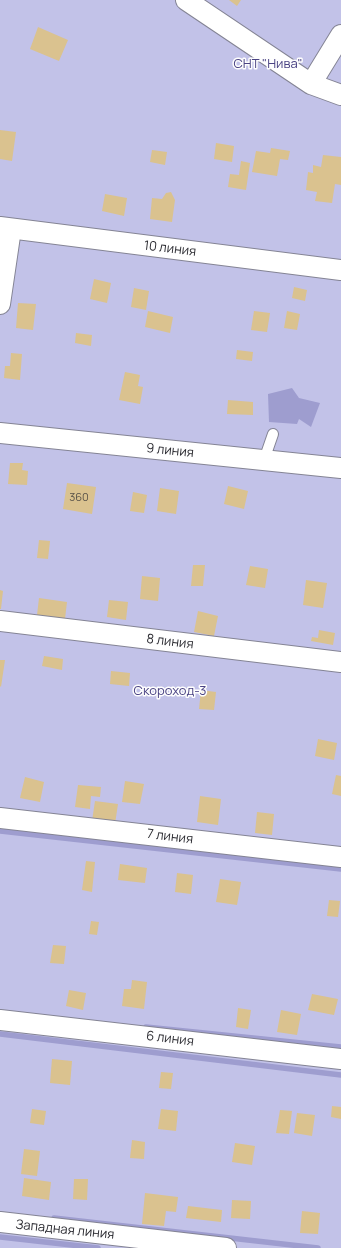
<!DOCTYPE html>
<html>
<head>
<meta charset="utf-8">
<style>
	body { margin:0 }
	canvas { display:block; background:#efeffe }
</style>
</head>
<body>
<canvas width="341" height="1248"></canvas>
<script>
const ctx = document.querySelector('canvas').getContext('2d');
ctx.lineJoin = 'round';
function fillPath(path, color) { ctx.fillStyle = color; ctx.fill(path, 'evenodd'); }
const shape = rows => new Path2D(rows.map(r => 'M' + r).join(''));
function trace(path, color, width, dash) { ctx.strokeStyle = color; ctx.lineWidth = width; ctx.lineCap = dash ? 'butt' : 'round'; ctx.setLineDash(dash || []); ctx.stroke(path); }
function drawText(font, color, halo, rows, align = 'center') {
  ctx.font = font + ' Manrope,sans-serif'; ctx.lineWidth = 3; ctx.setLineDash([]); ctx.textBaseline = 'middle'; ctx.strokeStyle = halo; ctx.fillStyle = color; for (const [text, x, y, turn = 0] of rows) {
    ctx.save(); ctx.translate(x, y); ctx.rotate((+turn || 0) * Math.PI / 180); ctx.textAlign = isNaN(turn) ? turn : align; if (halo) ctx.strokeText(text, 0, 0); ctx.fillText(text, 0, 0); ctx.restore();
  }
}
fillPath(shape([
	[0,0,341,0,341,1248,0,1248]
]), '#c2c2e8');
fillPath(shape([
	[292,388,299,398,320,403,311,427,299,419,297,424,269,422,268,394]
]), '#9e9dcf');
trace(shape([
	[0,831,341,869],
	[146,1027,341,1047],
	[0,1034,341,1075],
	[54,1218,318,1248],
	[0,1237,98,1248]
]), '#9e9dcf', 5.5);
fillPath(shape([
	[229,0,241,0,237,6],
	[38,27,68,40,59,61,30,49],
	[0,130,16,132,12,161,0,159],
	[216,143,234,146,232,162,214,159],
	[271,148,290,151,288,160,280,159,277,176,252,172,256,151,270,153],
	[152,150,167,152,165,165,150,162],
	[323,155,341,157,341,185,335,184,332,203,315,201,317,192,306,190,308,172,313,173,313,165,321,167],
	[241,161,250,163,246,190,228,187,230,174,239,175],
	[171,192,175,200,172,222,150,219,152,198,162,199,166,193],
	[105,194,127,198,124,216,102,211],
	[94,279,111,283,107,303,90,299],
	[294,287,307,290,305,301,292,298],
	[134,288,149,291,146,310,131,307],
	[18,303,36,304,33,330,16,328],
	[148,311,173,317,170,333,145,327],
	[254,311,270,313,267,332,251,330],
	[287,311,300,314,297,330,284,328],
	[76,333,92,335,91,346,75,343],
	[237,350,253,352,252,361,236,359],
	[11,353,22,354,20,380,4,378,5,366,10,366],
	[125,372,140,375,138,386,143,387,140,404,119,400],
	[228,400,253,402,253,415,227,414],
	[10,463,23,463,22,470,28,471,27,485,8,484],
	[67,483,96,487,92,514,63,509],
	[228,486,248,491,244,509,224,504],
	[160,488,179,491,176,514,157,511],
	[133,492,147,495,144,513,130,511],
	[39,540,50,541,48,559,37,558],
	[193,565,205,565,203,586,191,586],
	[250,566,268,569,265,588,246,585],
	[142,576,160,578,158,601,140,599],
	[306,580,327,583,323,608,303,605],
	[0,590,3,591,1,609,0,609],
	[39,598,67,602,65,619,37,615],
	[109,600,128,602,126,620,107,617],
	[198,611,218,616,214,636,194,632],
	[319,630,335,633,333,645,311,641,312,637,318,638],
	[44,656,63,659,62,670,42,666],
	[0,660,5,660,1,687,0,686],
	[111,671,130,673,129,686,110,684],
	[201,690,216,692,214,710,199,709],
	[318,739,337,743,334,760,315,756],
	[336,775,341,776,341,796,332,794],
	[25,777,44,782,40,802,20,798],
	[125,781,144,784,140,804,122,802],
	[78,785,101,787,100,797,91,796,90,809,75,807],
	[200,796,221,799,218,825,197,822],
	[95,801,118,804,115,824,92,821],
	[257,812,274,814,272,835,255,833],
	[86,861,95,862,92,892,82,890],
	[120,864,147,868,145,883,118,880],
	[177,873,193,875,191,894,175,892],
	[220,879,241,882,237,905,216,902],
	[329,900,340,901,338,917,327,916],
	[91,921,99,922,97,935,89,934],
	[53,945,66,946,64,964,50,963],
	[132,980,147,982,144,1009,122,1006,124,989,131,989],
	[69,990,86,993,83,1010,66,1006],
	[312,994,338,999,334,1015,308,1010],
	[238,1008,251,1010,248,1029,236,1027],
	[281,1010,301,1014,297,1035,277,1032],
	[52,1059,72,1061,70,1085,50,1083],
	[161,1072,173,1073,171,1089,159,1088],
	[332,1106,341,1107,341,1119,331,1117],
	[32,1109,46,1111,44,1125,30,1123],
	[161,1109,178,1111,176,1131,158,1129],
	[280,1110,292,1111,289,1134,276,1133],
	[297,1113,315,1115,312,1136,294,1133],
	[132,1140,145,1142,144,1159,130,1158],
	[235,1143,255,1146,252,1165,232,1162],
	[24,1149,40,1151,37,1176,21,1174],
	[24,1178,51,1182,49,1200,22,1196],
	[74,1179,88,1179,87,1200,73,1199],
	[145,1193,178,1197,176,1212,166,1211,164,1226,142,1224],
	[232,1200,251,1201,250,1219,231,1218],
	[188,1206,222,1210,221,1222,186,1218],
	[302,1211,320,1213,318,1234,300,1233]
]), '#dac28f');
const service = shape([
	[264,460,273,434]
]);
const minor = shape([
	[186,0,311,84,341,95],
	[311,84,341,35],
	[0,227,341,270],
	[0,304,11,229],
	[0,433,341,468],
	[0,621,341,662],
	[0,818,341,857],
	[0,1020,341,1059],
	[0,1222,226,1248]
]);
trace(service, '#848494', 12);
trace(minor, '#848494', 22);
trace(service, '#fff', 10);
trace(minor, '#fff', 20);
drawText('11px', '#585249', null, [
	["360",79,498]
]);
drawText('13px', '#4b4484', '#fefefe', [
	["СНТ \"Нива\"",268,64],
	["Скороход-3",170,691]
]);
drawText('13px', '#2c2c32', '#fefefe', [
	["10 линия",170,249,7],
	["9 линия",170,451,6],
	["8 линия",170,642,7],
	["7 линия",170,837,7],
	["6 линия",170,1039,7],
	["Западная линия",65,1230,6]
]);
</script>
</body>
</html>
